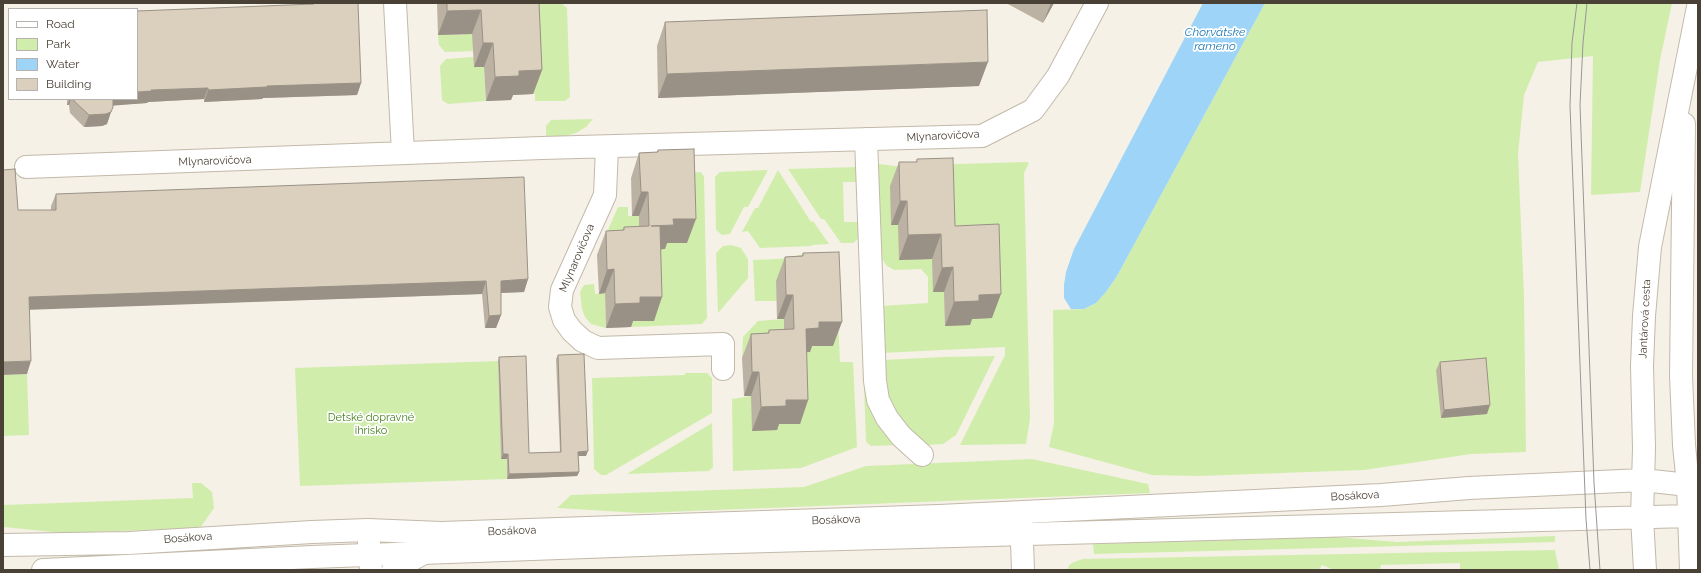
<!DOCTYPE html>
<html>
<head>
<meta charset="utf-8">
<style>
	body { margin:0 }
	#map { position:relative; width:1701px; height:573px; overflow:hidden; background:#f5f1e7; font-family:Raleway,sans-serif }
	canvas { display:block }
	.frame { position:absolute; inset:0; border:4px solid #494135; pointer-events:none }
	.legend { position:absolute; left:8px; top:8px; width:130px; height:92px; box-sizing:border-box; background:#fff; border:1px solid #b6b3ae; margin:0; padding:5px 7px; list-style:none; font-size:12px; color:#494135 }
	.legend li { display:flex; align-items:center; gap:8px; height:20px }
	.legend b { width:20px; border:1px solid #b6b3ae }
</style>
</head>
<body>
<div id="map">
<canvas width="1701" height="573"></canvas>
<div class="frame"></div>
<ul class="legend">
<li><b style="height:5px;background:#fff"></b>Road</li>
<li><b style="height:11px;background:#d1edac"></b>Park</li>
<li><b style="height:11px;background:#9ed4f7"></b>Water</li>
<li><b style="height:11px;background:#dbcfbe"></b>Building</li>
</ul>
</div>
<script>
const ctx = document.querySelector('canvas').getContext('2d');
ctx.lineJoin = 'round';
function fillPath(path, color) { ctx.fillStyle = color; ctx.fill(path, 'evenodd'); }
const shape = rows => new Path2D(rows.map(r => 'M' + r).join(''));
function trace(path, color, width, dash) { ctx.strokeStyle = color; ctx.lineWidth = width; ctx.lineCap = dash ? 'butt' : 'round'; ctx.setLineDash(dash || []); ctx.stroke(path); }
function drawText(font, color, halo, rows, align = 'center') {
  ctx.font = font + ' Raleway,sans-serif'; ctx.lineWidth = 3.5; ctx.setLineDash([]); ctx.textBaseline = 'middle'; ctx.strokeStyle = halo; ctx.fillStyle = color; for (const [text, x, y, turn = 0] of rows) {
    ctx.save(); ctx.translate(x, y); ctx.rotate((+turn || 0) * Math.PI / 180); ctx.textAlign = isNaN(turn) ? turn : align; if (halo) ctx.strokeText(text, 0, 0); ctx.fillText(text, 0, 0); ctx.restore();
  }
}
fillPath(shape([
	[485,3,561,3,567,8,570,97,565,101,535,101,535,94,533,94],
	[1265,3,1672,3,1660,60,1640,192,1591,195,1593,56,1538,62,1524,95,1518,154,1524,297,1526,452,1471,454,1364,470,1199,476,1152,475,1049,447,1054,423,1053,310,1084,309,1096,303,1106,292,1117,276],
	[476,29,477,51,445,52,439,45,438,35,463,35],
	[473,57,484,67,486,101,448,104,442,100,440,66,446,59],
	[593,119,586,127,576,133,565,136,546,136,546,126,551,120],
	[1026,162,1029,163,1024,173,1030,419,1026,444,960,445,1005,355,1005,347,881,353,881,306,928,303,928,277,921,269,894,270,887,266,882,259,879,252,877,176,879,164,895,166],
	[857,167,858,182,843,182,844,222,860,222,860,237,853,243,841,243,824,219,821,219,788,169],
	[768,170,748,207,744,207,730,234,722,235,716,230,715,177,720,172],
	[778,170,811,222,813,221,829,244,812,245,811,246,760,248,748,231,742,232,755,208,758,208],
	[701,172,704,177,707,318,702,324,631,327,631,321,652,250,685,173],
	[618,207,628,207,628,216,639,216,640,251,597,255],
	[731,245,741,248,748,259,748,278,718,313,716,253,723,246],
	[835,254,840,362,853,362,857,447,801,468,733,471,732,399,751,396,797,353,776,281,777,301,755,301,753,260,797,258,797,255],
	[594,284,595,294,605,293,606,328,591,324,585,317,582,309,580,292,584,285],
	[784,319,785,354,742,358,743,337,758,321],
	[995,356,956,435,943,444,927,445,913,435,893,408,886,394,883,360,943,357],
	[498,361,501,458,507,459,507,479,300,486,295,368],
	[685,373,707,373,712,378,712,413,606,475,601,475,594,469,592,378,685,375],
	[27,374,29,435,3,436,3,375],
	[864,385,876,420,885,434,897,445,871,446,866,442],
	[712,423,713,467,709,471,627,474],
	[1032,459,1148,484,1150,493,640,513,557,508,571,495,804,487,866,466],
	[192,483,201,483,212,492,214,508,200,528,64,533,3,527,3,505,193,498],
	[1555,536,1555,542,1094,554,1093,544,1336,537,1397,542],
	[1555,550,1559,570,1460,570,1460,563,1381,565,1380,570,1334,570,1322,565,1319,570,1068,570,1069,565,1074,562,1083,559]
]), '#d1edac');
fillPath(shape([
	[1203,3,1265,3,1117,276,1106,292,1096,303,1084,309,1071,309,1064,298,1064,285,1066,272,1074,249]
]), '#9ed4f7');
const minor = shape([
	[395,3,403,153],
	[866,139,875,381,878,400,887,418,901,436,922,455],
	[607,147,605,195,562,290,560,307,564,320,572,331,583,341,598,348,723,344,723,369],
	[26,167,542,148,982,136,1033,110,1058,76,1097,3],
	[1021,515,1023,570],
	[368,530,371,570],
	[393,570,422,554]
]);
const tertiary = shape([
	[1684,124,1681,376,1684,445,1688,485,1691,570],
	[3,545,129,543,312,532,368,530,441,533,939,516,1381,495,1469,488,1643,480,1688,485],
	[43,570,312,557,697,543,1689,516],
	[1645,570,1642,517,1644,448,1642,366,1644,316,1650,247,1698,7]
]);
trace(minor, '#c2b9a9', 24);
trace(tertiary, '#c2b9a9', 24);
trace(minor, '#fff', 22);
trace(tertiary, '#fff', 22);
trace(shape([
	[1577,3,1572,43,1570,106,1586,519,1590,570],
	[1587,3,1583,43,1580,105,1594,483,1600,570]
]), '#979797', 1);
fillPath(shape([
	[308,3,340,3,361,83,357,95,263,98,262,99,204,102,204,99,148,102,147,103,113,105,107,124,102,126,84,127,70,113,69,105,67,105,67,99,137,99,308,4],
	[437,3,539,3,542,70,533,94,513,95,511,100,486,101,484,67,474,67,472,34,438,35],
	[1006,3,1054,3,1043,23],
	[665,22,979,86,658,98,657,46],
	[658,150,687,243,667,243,665,249,661,249,654,321,633,321,631,327,606,328,605,293,599,294,597,255,606,231,623,230,624,227,639,227,639,216,632,216,631,178,639,153,657,152],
	[917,159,955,226,992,318,972,319,970,325,945,326,944,292,933,292,932,259,899,260,898,225,891,225,890,186,899,162,916,162],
	[56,194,528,279,524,292,501,293,501,315,496,328,485,328,482,294,30,309,27,374,18,210,51,210,51,206],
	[803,253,833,346,812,346,810,352,806,352,808,400,800,424,779,424,777,430,752,431,751,396,744,396,742,358,751,334,768,333,769,330,784,330,784,319,777,319,776,281,785,257,802,256],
	[558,355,586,456,578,456,579,472,577,476,507,479,507,459,501,459,498,361,499,357,529,453,560,452,556,359],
	[1440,362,1487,414,1441,418,1436,370]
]), '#bcb2a3');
fillPath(shape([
	[691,3,723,3,690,4],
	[1051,3,1054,3,1043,23],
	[481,10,472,34,438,35,447,11],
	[483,43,493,43,484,67,474,67],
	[988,62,979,86,658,98,667,74],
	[542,70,533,94,513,95,511,100,486,101,495,77,519,71],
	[361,83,357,95,263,98,262,99,204,102,208,90,267,86],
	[208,88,204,99,148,102,147,103,108,106,111,99,137,99,137,92,151,90],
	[70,99,71,99,69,105,67,105],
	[111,112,107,124,102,126,84,127,89,115],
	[641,192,648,192,639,216,632,216],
	[900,201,907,201,898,225,891,225],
	[673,219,696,219,687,243,667,243,665,249,642,251,651,226],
	[941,234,932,259,899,260,908,235],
	[953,267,944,292,933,292,942,268],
	[614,269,605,293,599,294,607,270],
	[528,279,524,292,497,293,501,281],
	[486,281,482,294,24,310,29,297],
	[1001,294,992,318,972,319,970,325,945,326,954,302,979,295],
	[786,295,793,295,784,319,777,319],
	[640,297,662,297,654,321,633,321,631,327,606,328,615,304],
	[501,315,496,328,485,328,489,316],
	[819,322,842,322,833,346,812,346,810,352,797,353,806,329],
	[31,361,27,374,3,375,3,362],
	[752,372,759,372,751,396,744,396],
	[786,400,808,400,800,424,779,424,777,430,752,431,761,407],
	[1490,405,1487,414,1441,418,1444,410],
	[588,451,586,456,577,456,578,452],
	[503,454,508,454,507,459,501,459],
	[579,472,577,476,507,479,509,474]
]), '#999185');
const building = shape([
	[313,3,358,3,361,83,267,86,267,87,208,90,208,88,151,90,152,91,137,92,137,11,314,4,313,3],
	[447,3,539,3,542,70,519,71,519,76,495,77,493,43,483,43,481,10,447,11,447,3],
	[987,10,988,62,667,74,665,22,987,10],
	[74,99,113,99,113,107,111,112,106,114,89,115,74,101,74,99],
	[694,149,696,219,673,219,674,225,651,226,660,226,662,297,640,297,640,303,615,304,614,269,607,270,606,231,624,230,624,227,649,226,648,192,641,192,639,153,658,152,658,150,694,149],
	[953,158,955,226,999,224,1001,294,979,295,979,301,954,302,953,267,942,268,941,234,908,235,907,201,900,201,899,162,917,162,917,159,953,158],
	[15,169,18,210,56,210,56,194,524,177,528,279,501,281,501,315,489,316,486,281,29,297,31,361,3,362,3,170,15,169],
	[839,252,842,322,819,322,819,328,806,329,808,400,786,400,786,406,761,407,759,372,752,372,751,334,769,333,769,330,794,329,793,295,786,295,785,257,803,256,803,253,839,252],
	[584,354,588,451,578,452,579,472,509,474,508,454,503,454,499,357,526,356,529,453,561,452,558,355,584,354],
	[1486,358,1490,405,1444,410,1440,362,1486,358]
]);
fillPath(building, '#dbcfbe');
trace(building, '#999185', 1);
drawText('11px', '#494135', '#fff', [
	["Mlynarovičova",943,136,-3],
	["Mlynarovičova",215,161,-2],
	["Mlynarovičova",577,258,-67],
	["Jantárová cesta",1645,319,-87],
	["Bosákova",1355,496,-3],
	["Bosákova",836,520,-2],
	["Bosákova",512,531,-2],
	["Bosákova",188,538,-4]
]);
drawText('11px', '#488122', '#fff', [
	["Detské dopravné",371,418],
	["ihrisko",371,431]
]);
drawText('italic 12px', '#227ab7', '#fff', [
	["Chorvátske",1215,32],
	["rameno",1215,46]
]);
</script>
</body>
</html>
